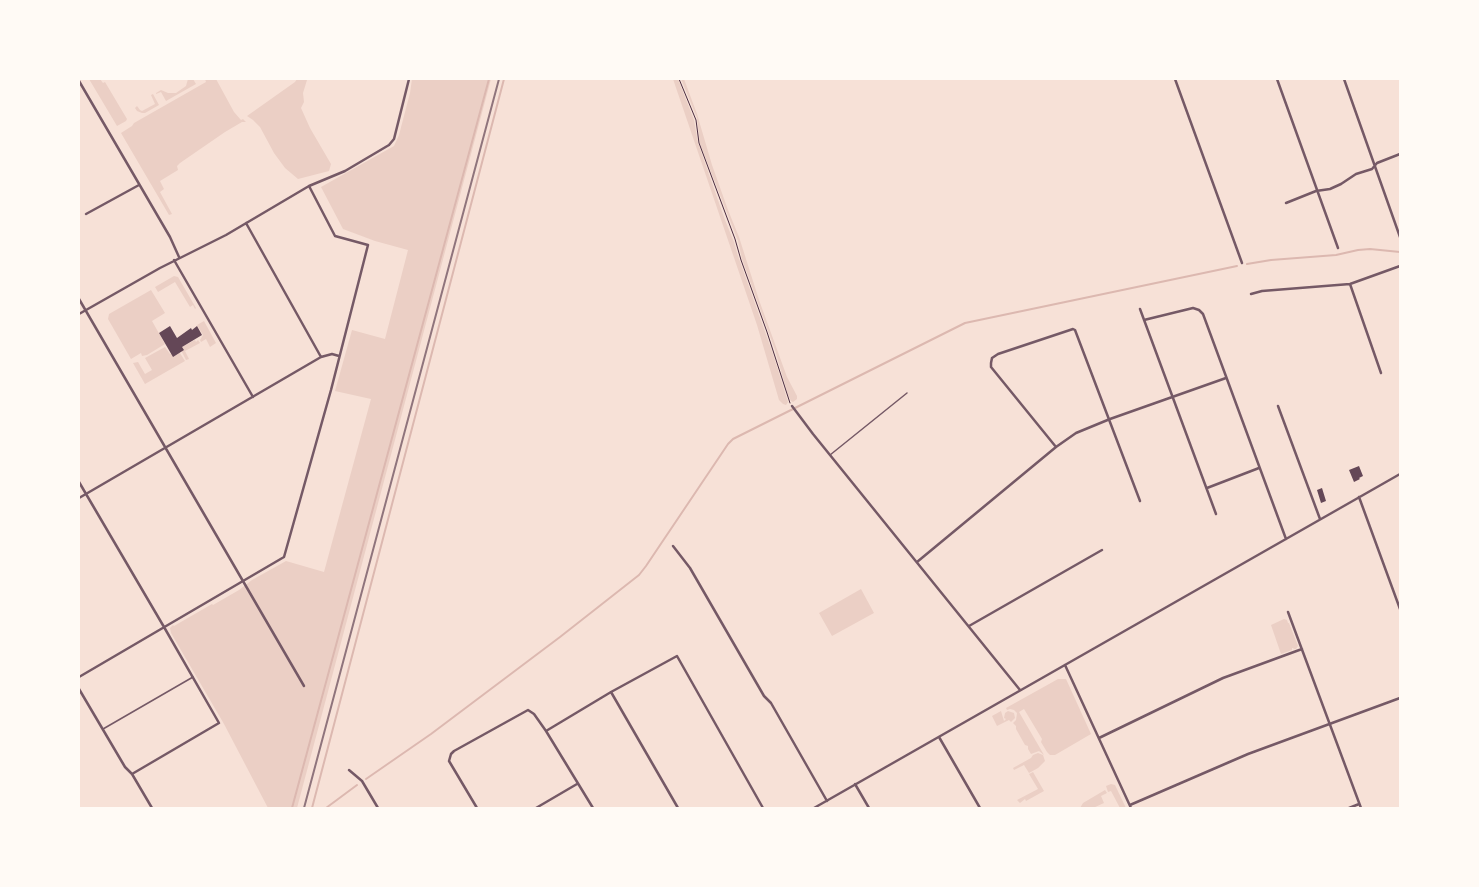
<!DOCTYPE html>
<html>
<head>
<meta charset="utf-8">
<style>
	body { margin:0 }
	#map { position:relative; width:1479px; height:887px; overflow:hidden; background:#f7e1d7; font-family:Cabin,sans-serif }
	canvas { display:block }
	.frame { position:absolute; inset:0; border:80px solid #fffaf5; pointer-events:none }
</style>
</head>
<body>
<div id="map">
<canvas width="1479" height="887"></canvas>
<div class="frame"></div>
</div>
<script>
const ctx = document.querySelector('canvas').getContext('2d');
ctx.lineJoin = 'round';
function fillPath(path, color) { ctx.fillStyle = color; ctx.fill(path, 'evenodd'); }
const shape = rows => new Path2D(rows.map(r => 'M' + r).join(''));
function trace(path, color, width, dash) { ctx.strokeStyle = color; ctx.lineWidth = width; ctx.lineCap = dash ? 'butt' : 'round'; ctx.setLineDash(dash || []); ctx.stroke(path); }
fillPath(shape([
	[89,79,100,79,103,83,105,82,127,119,126,121,117,126],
	[188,79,193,79,196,84,166,101,161,92,156,94,156,93,161,90,168,93,176,93,186,86],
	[205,79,216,79,234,112,241,120,243,119,246,122,242,122,225,132,180,163,177,166,178,170,160,181,164,189,160,192,172,214,169,215,121,133,132,126,134,123,206,82],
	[297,79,314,79,307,80,303,93,304,102,301,108,310,128,331,164,329,171,298,179,285,168,274,153,260,127,253,120,247,116,295,82],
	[412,79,491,79,297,808,268,808,224,724,171,633,170,628,173,625,174,626,212,604,213,605,239,590,252,580,286,561,324,572,371,399,335,391,352,330,385,339,408,250,375,241,343,229,321,187,394,146,399,135,410,93],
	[673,79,678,79,694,120,698,143,725,220,734,242,738,256,773,354,788,402,786,405,783,404,779,400,757,325],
	[681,79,684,79,697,114,712,165,728,210,739,237,759,300,787,377,797,396,797,399,793,402,791,401,788,395,775,350,742,259,738,241,700,144,697,118],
	[153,94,159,105,145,113,142,113,137,111,135,108,137,106,140,110,142,111,155,104,151,95],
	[174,276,178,277,196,308,195,309,193,305,190,307,175,282,158,292,155,287],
	[151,290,165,313,152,321,165,344,147,355,142,356,141,353,131,359,108,319,109,314],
	[204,321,216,343,210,347,206,339,201,342,200,340,203,335,197,325],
	[195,340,196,342,198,340,200,343,185,351,189,359,186,360,180,348],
	[165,347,170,354,178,350,185,361,145,384,133,363,138,362,145,374,152,370,145,358],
	[861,589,874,613,832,636,819,613],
	[1284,619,1287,620,1288,623,1289,623,1298,646,1296,649,1294,649,1293,648,1292,648,1292,650,1281,654,1271,625],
	[1058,679,1066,679,1091,734,1055,755,1050,755,1047,752,1041,742,1042,739,1024,709,1019,712,1044,755,1039,751,1031,754,1028,749,1028,746,1025,745,1016,729,1016,726,1013,723,1016,720,1017,713,1014,710,1010,709,1007,710,1006,708],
	[1001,711,1004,721,1006,719,1004,718,1005,713,1008,711,1014,713,1015,718,1011,722,1009,720,997,726,992,716],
	[1038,753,1043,755,1045,761,1038,768,1029,773,1024,765,1014,770,1013,768,1031,758,1033,755],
	[1033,772,1044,791,1026,801,1025,799,1020,803,1017,800,1038,789,1029,774],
	[1111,784,1115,785,1126,808,1120,808,1111,791,1108,792,1106,786],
	[1105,790,1107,793,1101,796,1104,803,1093,808,1080,808,1083,803]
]), '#ebcfc5');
trace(shape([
	[1247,264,1271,260,1336,255,1358,250,1370,249,1400,252],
	[366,779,431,734,560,637,639,575,646,566,728,444,733,439,965,323,1237,266],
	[292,808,489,79],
	[312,808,504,79],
	[326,808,357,785]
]), '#dcb8b0', 2);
fillPath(shape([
	[170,326,177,338,191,328,192,330,197,326,202,335,182,347,184,350,173,357,159,333],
	[1359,466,1363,476,1359,478,1360,479,1354,482,1349,470],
	[1322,488,1326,501,1321,503,1317,490]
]), '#644757');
trace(shape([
	[679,79,696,120,699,143,735,239,741,260,767,332,790,403]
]), '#4a2c40', 1);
trace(shape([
	[830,455,907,393],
	[103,729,193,677]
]), '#755966', 1.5);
trace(shape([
	[1175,79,1242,263],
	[1277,79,1338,248],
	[1344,79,1400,237],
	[79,81,170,237,179,257],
	[1286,203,1316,191,1330,189,1341,184,1356,174,1372,169,1377,163,1400,154],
	[86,214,139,185],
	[246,223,321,357],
	[174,260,253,397],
	[1350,284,1381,373],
	[1251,294,1262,291,1350,284,1400,266],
	[79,299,304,686],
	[1140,309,1216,514],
	[79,314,160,268,226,235,309,186,345,171,389,145,394,139,409,79],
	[1144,320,1193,308,1199,310,1203,314,1286,539],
	[792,406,813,434,1020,690],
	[1278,406,1320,519],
	[1056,447,991,367,991,363,992,358,998,354,1073,329,1075,330,1140,501],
	[79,482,164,627,219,723,132,774],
	[1207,488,1259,468],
	[1359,497,1400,609],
	[79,498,321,357,332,354,339,356],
	[673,546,690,568,764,696,771,703,827,801],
	[917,562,1056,447,1076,433,1110,419,1226,378],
	[1288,612,1361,808],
	[969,626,1102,550],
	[1065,665,1131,808],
	[79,677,284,557,331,390,368,245,335,236,309,186],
	[79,689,125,767,132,774,152,808],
	[611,692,678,808],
	[546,731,611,692,677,656,763,808],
	[939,737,980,808],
	[1099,738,1223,678,1302,649],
	[349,770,362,781,378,808],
	[855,784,869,808],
	[1130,805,1248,754,1400,698],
	[477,808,449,761,451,754,454,751,528,710,534,714,546,731,593,808],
	[536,808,577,784],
	[814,808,1400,474],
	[1349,808,1359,804]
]), '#755966', 2.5);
trace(shape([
	[304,808,499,79]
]), '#8f747c', 2);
</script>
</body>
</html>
